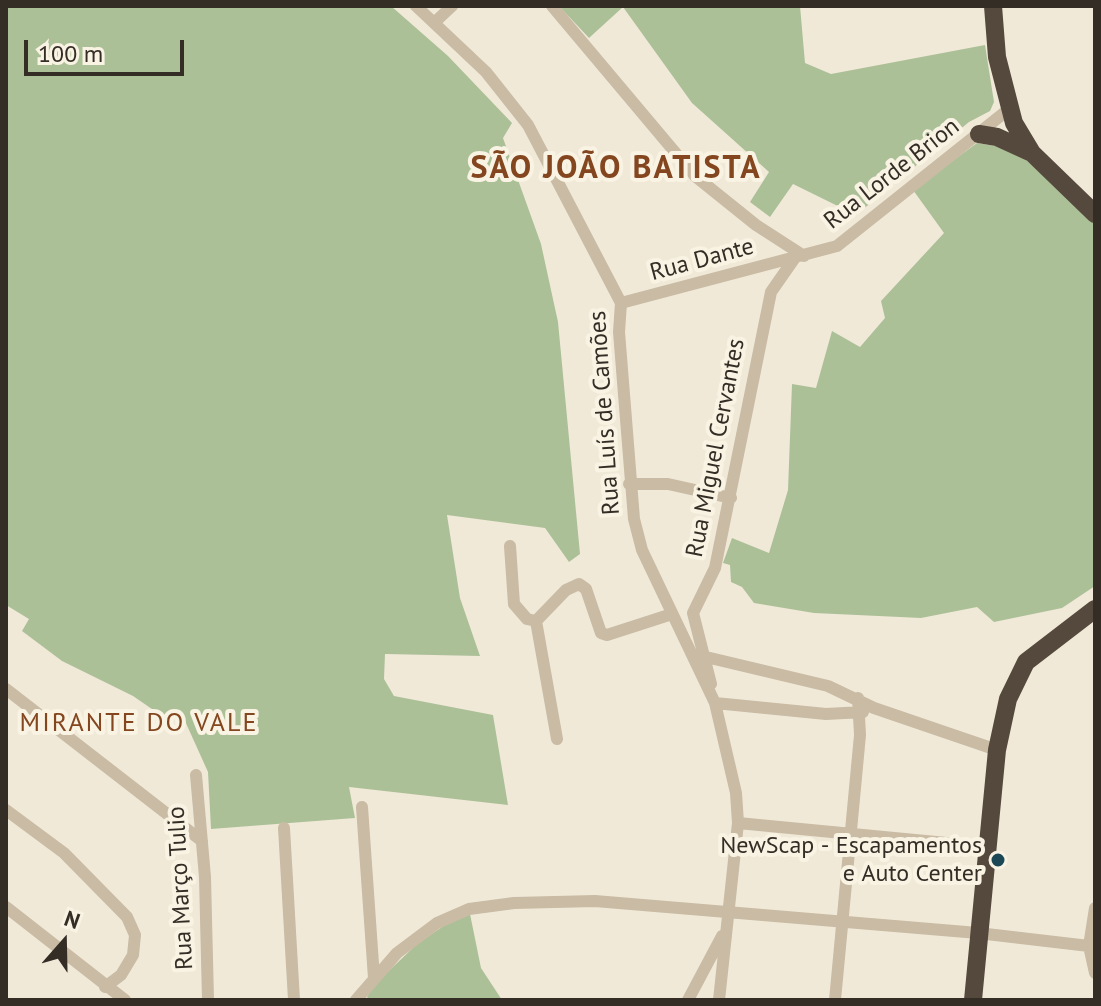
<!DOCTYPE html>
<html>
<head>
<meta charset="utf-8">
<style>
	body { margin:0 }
	#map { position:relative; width:1101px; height:1006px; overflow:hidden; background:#f1e9d8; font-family:"PT Sans",sans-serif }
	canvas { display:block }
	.frame { position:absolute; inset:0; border:8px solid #342d26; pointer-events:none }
	.north { position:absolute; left:24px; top:902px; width:80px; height:80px; -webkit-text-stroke:6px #f9f3e4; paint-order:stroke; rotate:20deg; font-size:22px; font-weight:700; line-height:32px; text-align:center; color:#342d26 }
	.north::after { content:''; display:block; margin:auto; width:28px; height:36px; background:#342d26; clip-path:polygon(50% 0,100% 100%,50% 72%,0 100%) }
	.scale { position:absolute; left:24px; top:40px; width:160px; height:36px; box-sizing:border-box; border:4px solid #342d26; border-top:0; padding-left:10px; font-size:24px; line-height:28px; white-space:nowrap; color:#342d26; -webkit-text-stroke:6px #f9f3e4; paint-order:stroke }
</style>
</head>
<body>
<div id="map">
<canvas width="1101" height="1006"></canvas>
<div class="frame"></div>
<div class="north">N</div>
<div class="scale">100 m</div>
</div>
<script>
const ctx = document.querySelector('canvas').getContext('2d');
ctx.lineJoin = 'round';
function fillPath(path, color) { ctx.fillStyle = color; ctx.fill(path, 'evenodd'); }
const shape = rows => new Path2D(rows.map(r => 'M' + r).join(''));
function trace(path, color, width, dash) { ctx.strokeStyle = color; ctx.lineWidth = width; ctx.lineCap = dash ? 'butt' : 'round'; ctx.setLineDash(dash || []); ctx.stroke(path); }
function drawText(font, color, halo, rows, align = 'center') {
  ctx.font = font + ' "PT Sans",sans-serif'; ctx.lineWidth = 8; ctx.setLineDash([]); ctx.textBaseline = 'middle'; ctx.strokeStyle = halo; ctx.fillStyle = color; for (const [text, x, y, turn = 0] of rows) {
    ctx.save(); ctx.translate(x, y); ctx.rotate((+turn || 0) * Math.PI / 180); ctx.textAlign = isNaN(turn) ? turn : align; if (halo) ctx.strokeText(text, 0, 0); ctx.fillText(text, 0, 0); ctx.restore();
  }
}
fillPath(shape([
	[6,6,391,6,448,56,512,123,503,138,541,244,558,322,580,554,569,562,545,528,447,515,460,598,480,656,385,654,384,679,394,696,493,715,508,805,349,787,355,818,211,829,208,772,180,710,165,718,133,696,62,661,22,631,29,619,6,605],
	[559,6,800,6,805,63,831,74,985,45,994,102,990,111,969,122,856,215,793,184,770,217,750,202,769,172,692,103,623,7,589,38],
	[977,143,1008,148,1024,158,1095,219,1095,586,1062,608,994,622,977,607,921,618,814,613,754,603,742,587,731,582,730,565,723,563,732,538,769,553,788,490,792,384,816,388,832,331,860,347,885,318,881,301,944,233,913,190],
	[470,914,481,968,502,1000,369,1000,367,997,375,984,417,944,445,925]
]), '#acc098');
trace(shape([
	[416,6,486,72,528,125,621,303,619,332,634,519,642,550,715,703,736,793,738,823,719,1000],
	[552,6,695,176,756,225,804,256],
	[435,22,452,6],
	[621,303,837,246,1009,109],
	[629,484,668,484,731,498],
	[510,546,514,604,527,619,536,621,566,590,579,584,586,589,601,633,607,635,672,614],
	[536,621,557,739],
	[706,657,828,686,874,708,997,750],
	[711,684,693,613,715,568,771,292,794,259],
	[6,689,202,841],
	[715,703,826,714,863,712],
	[196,775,205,877,208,1000],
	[362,807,374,978],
	[6,810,64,853,127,917,135,935,133,955,121,975,105,987],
	[738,823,988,847],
	[284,828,294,1000],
	[6,907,125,1000],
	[1095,908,1089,946,1095,973],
	[356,1000,397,953,437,923,469,909,514,903,595,901,978,933,1089,946],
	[688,1000,722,936],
	[835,1000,860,735,858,698]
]), '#c9bba4', 12);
trace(shape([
	[993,6,997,57,1014,123,1032,153,1095,214],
	[979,134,997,137,1032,153],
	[973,1000,997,750,1008,699,1026,662,1095,609]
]), '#55483d', 18);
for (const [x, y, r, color] of [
	[998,860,8,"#1c4855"]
]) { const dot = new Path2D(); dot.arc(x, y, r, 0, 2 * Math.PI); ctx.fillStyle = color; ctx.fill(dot); trace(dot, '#f9f3e4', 3); }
drawText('24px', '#342d26', '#f9f3e4', [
	["Rua Lorde Brion",892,174,-38],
	["Rua Dante",702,260,-15],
	["Rua Luís de Camões",605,413,-94],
	["Rua Miguel Cervantes",716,448,-79],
	["Rua Março Tulio",181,888,-93]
]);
drawText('24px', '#342d26', '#f9f3e4', [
	["NewScap - Escapamentos",982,846],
	["e Auto Center",982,874]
], 'right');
ctx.letterSpacing = '2px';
drawText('26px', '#83461f', '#f9f3e4', [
	["MIRANTE DO VALE",139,724]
]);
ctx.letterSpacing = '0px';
ctx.letterSpacing = '2px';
drawText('bold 32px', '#83461f', '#f9f3e4', [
	["SÃO JOÃO BATISTA",616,169]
]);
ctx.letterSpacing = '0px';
</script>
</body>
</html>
